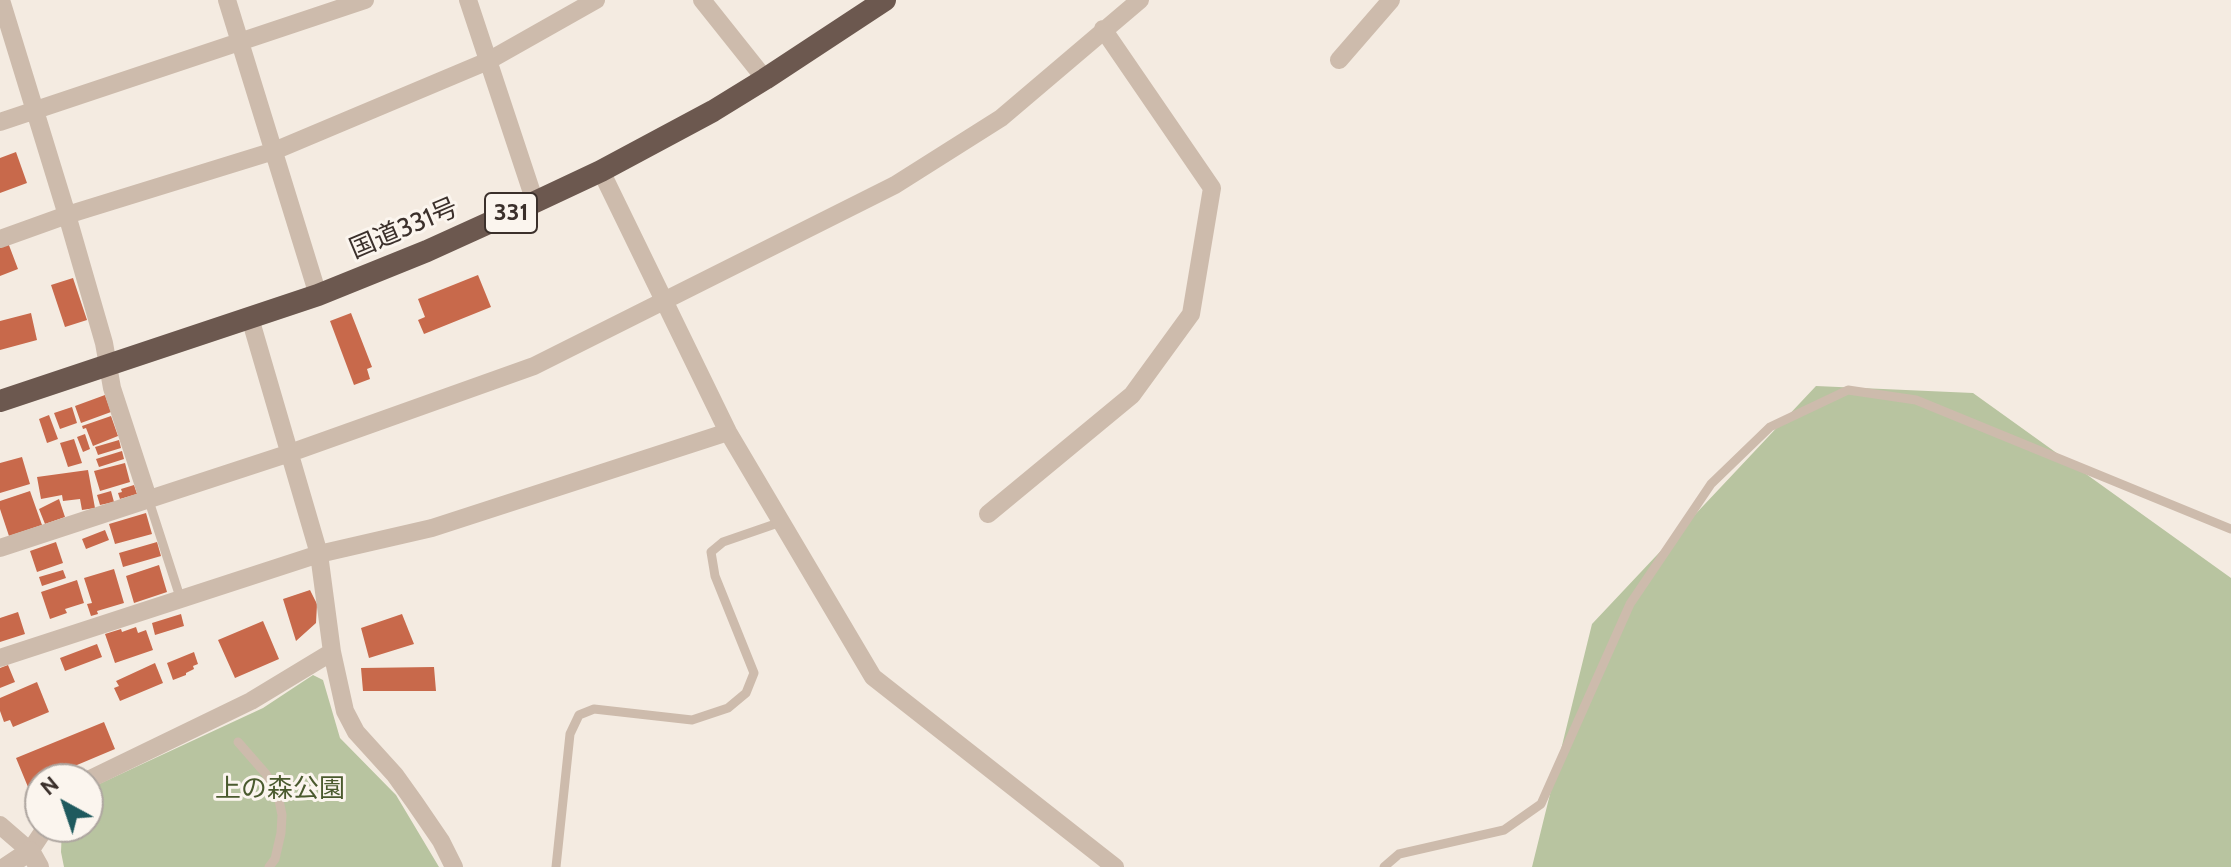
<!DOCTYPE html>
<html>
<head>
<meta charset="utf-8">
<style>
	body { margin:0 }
	#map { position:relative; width:2231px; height:867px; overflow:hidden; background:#f4ebe1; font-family:Cabin,sans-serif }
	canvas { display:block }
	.north { position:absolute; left:24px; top:763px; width:80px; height:80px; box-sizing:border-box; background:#fbf5ee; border:2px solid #aea6a0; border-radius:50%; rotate:320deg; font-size:22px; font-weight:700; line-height:32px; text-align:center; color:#3b302b }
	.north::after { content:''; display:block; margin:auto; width:28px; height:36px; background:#1f5a5e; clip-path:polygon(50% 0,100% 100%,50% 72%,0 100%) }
</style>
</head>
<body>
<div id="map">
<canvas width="2231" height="867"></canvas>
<div class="north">N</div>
</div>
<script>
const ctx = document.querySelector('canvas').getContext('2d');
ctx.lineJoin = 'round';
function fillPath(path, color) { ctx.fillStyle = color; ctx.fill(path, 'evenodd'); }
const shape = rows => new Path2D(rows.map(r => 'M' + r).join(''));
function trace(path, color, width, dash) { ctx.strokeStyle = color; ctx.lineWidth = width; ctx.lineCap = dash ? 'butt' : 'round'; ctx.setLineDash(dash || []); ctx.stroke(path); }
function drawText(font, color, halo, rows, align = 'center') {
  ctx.font = font + ' Cabin,"Noto Sans JP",sans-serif'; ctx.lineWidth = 6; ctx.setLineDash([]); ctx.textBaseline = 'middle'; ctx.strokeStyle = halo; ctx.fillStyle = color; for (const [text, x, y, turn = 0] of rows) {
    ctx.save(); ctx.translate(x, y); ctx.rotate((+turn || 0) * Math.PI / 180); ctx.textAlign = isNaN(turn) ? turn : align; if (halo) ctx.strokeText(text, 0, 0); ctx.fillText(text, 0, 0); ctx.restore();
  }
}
fillPath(shape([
	[1816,386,1973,393,2231,578,2231,867,1532,867,1592,624],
	[313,675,323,680,340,738,396,795,439,867,64,867,61,852,62,827,88,827,88,794,97,785,263,708]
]), '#b8c4a0');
fillPath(shape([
	[16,152,27,183,0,193,0,158],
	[7,240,18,269,0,276,0,243],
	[478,275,491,307,424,334,418,320,425,317,418,299],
	[73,278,87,320,65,327,51,285],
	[31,313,37,340,0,350,0,321],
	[351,313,372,367,367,369,370,379,354,385,330,321],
	[105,395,111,412,81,423,75,406],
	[72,407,77,423,60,429,54,413],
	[49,415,58,439,47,443,39,419],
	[111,416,118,436,93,446,86,428,83,429,82,426],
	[85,434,90,449,83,452,77,437],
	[74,439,82,463,68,467,60,443],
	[119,440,121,448,98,455,95,447],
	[122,451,124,459,99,467,96,459],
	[22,457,30,484,0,493,0,463],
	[125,463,130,482,100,491,94,471],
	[88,470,95,508,82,510,80,499,63,501,62,495,41,499,37,477],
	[134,485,137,494,120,499,118,493,122,492,121,489],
	[30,491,42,525,9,536,0,509,0,501],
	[111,491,114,502,100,505,97,495],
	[59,499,65,517,45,524,39,509],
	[146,513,152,534,115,544,109,524],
	[105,530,109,540,86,549,82,539],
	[56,542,63,563,37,572,30,551],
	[157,542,161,556,123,567,119,553],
	[159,565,167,592,134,603,126,576],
	[114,569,124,603,97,611,98,614,91,616,87,604,92,603,84,578],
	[63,570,66,578,42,586,39,577],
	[77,580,84,603,65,609,67,613,50,619,41,592],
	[310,590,317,604,316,623,296,641,283,599],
	[18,612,25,634,0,642,0,618],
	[181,614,184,626,155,635,152,623],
	[402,614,414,644,369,658,361,628],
	[263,621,279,659,235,678,218,640],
	[136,627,138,633,146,630,153,650,115,663,105,634,121,629,122,632],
	[97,644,102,657,65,671,60,658],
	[194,652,198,664,193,666,194,669,186,673,186,675,173,680,167,663],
	[155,663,163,683,120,701,114,688,119,686,116,681],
	[8,665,15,682,0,688,0,668],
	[434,667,436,691,363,691,361,668],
	[37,682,49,712,13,727,10,720,4,722,0,711,0,698],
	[104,722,115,749,58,773,60,779,40,779,40,782,28,787,16,758]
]), '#c8694b');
trace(shape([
	[148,498,181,600],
	[238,742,266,774,278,795,282,815,281,833,275,859,269,867],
	[556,867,570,734,579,715,594,709,692,720,728,708,746,693,754,673,715,576,711,552,723,542,781,522],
	[1384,867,1399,854,1504,830,1541,804,1630,604,1711,484,1770,427,1848,390,1916,400,2231,529]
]), '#cdbbac', 9);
trace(shape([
	[1,0,67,215,104,343,112,388,148,498],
	[227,0,318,295],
	[468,0,535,202],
	[702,0,765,79],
	[1339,60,1391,0],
	[0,122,365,0],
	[601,171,728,432,873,677,1115,867],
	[0,239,67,215,274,151,488,61,596,0],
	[250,318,319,554,332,652,345,711,356,732,395,775,415,803,441,841,454,867],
	[988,514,1132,395,1191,314,1212,188,1103,29],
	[0,548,290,453,534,366,895,185,1001,118,1140,0],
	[0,658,319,554,432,528,728,432],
	[88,780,251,701,332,652],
	[0,825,30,851,46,827]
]), '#cdbbac', 18);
trace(shape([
	[6,867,30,851,39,867]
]), '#cdbbac', 20);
trace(shape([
	[0,401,318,295,427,251,535,202,601,171,713,111,765,79,885,0]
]), '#6c584f', 22);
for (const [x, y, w] of [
	[511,213,52]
]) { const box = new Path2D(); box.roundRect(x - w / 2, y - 20, w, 40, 6); ctx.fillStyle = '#fbf5ee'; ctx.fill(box); trace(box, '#3b302b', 2); }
drawText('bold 24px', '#3b302b', null, [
	["331",511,213]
]);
drawText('26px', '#3b302b', '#fbf5ee', [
	["国道331号",404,229,-23]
]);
drawText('26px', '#4a5a2e', '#fbf5ee', [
	["上の森公園",280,789]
]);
</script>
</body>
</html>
